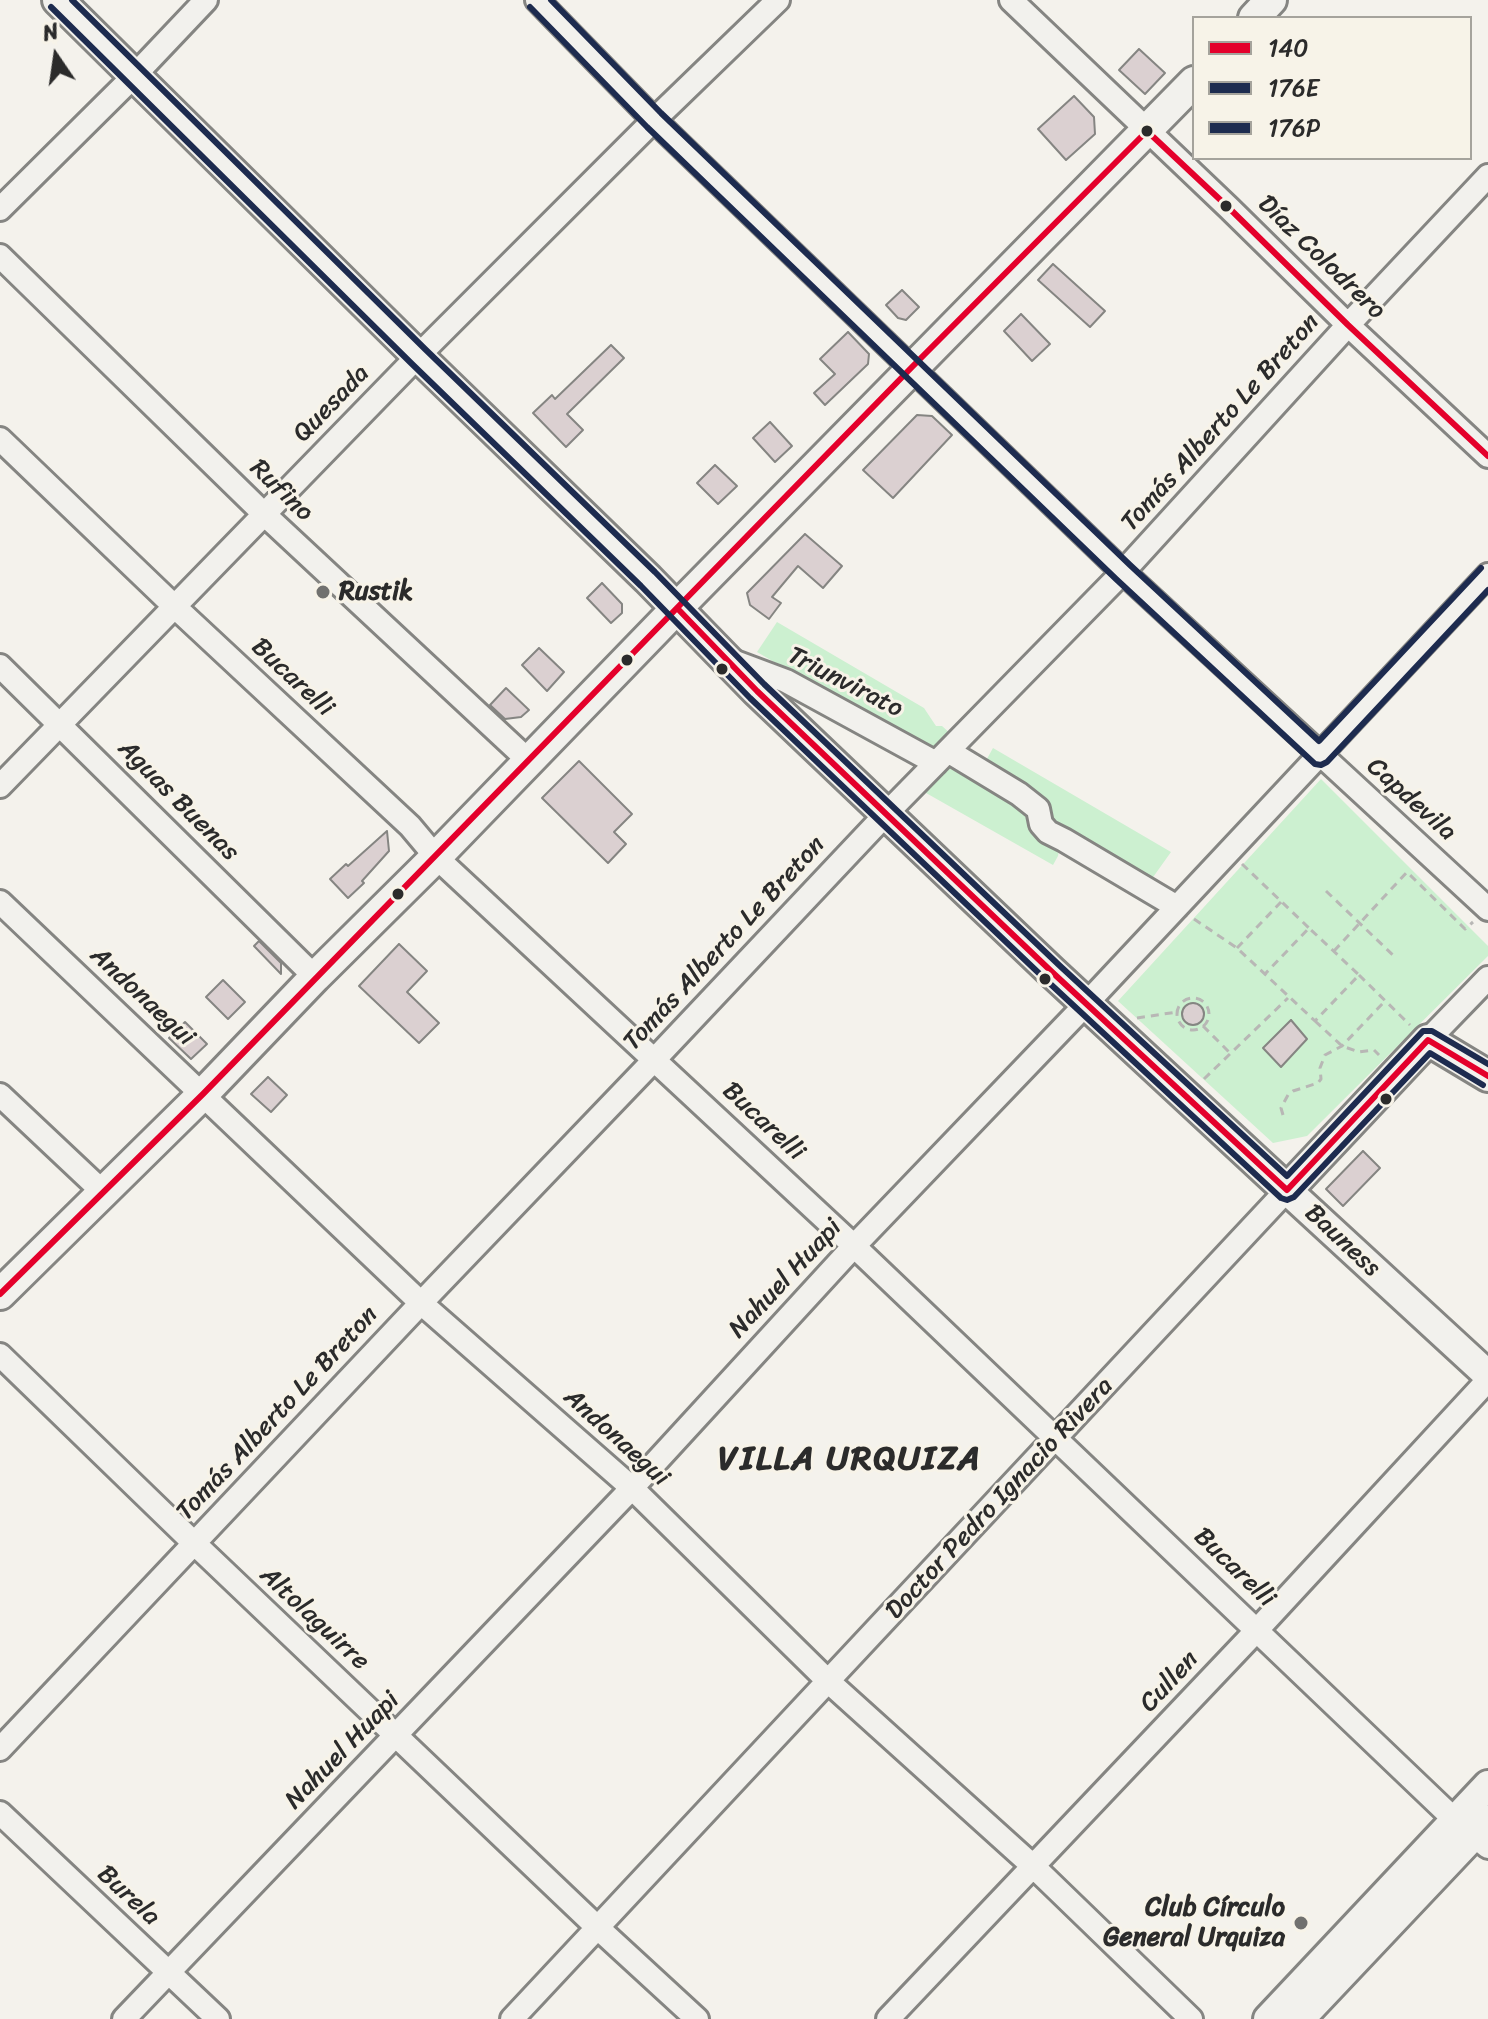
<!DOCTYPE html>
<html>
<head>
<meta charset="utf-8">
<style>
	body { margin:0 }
	#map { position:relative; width:1488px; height:2019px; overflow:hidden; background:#f4f2ec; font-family:Sriracha,sans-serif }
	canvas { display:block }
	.legend { position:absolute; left:1192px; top:16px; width:280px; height:144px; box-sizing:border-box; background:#f7f3e8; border:2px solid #a5a39c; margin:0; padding:10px 14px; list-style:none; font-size:24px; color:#2b2b2b }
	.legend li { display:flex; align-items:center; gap:16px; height:40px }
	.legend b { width:40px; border:2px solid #a5a39c }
	.north { position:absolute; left:16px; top:16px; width:80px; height:80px; -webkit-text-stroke:6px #f7f3e8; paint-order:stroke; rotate:347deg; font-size:22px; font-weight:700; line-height:32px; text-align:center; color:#2b2b2b }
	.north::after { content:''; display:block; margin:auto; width:28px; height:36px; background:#2b2b2b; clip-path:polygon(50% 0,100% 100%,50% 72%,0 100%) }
</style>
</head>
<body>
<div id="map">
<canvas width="1488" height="2019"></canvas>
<ul class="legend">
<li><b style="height:10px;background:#e4002b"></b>140</li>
<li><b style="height:10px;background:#1d2b4f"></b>176E</li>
<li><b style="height:10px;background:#1d2b4f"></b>176P</li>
</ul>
<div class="north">N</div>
</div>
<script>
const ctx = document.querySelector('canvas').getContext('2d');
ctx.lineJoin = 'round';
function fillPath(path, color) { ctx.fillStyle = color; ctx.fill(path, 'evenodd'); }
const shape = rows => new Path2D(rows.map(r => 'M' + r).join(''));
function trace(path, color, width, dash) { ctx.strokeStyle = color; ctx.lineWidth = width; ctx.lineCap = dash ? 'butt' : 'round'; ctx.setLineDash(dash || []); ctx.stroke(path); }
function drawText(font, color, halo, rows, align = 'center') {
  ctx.font = font + ' Sriracha,sans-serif'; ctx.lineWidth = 6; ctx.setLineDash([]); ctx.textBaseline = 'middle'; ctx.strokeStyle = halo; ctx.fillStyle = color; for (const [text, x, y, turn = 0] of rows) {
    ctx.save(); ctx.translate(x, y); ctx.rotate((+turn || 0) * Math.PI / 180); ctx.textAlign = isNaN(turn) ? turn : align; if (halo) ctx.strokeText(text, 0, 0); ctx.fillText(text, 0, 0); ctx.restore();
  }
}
fillPath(shape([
	[777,622,924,708,936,726,942,726,952,735,944,746,928,752,757,652],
	[993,748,1171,852,1151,880,1053,826,983,766],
	[947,764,957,765,1034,815,1030,828,1060,845,1058,856,1053,865,919,789],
	[1321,779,1488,946,1488,956,1307,1136,1273,1143,1118,1001]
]), '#ccf0d0');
const building = shape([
	[1139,49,1165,73,1145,94,1119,70,1139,49],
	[1074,96,1094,117,1095,134,1066,160,1038,129,1074,96],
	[1053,264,1105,311,1090,327,1038,280,1053,264],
	[902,290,919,307,906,320,898,318,886,305,902,290],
	[1021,314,1050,344,1032,361,1004,331,1021,314],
	[848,332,869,354,868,364,825,405,814,393,835,374,820,359,848,332],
	[611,345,624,358,567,414,583,430,566,447,533,413,552,395,555,399,611,345],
	[917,415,932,416,952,435,893,498,863,470,917,415],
	[770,422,792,446,775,462,753,438,770,422],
	[715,465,737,486,718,504,697,483,715,465],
	[805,534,842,566,823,588,798,566,772,597,781,603,769,619,750,605,747,593,805,534],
	[602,583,622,604,622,613,611,623,587,598,602,583],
	[539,648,564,672,547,691,522,665,539,648],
	[506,688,529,710,521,717,505,719,490,705,506,688],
	[579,761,632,814,614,832,626,844,608,863,542,798,579,761],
	[387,831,389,851,362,881,364,883,348,898,330,879,346,864,348,866,387,831],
	[259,941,281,963,281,974,254,946,259,941],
	[399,944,427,971,407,992,439,1023,419,1043,359,986,399,944],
	[223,980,245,1002,228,1019,206,997,223,980],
	'1182 1014a11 11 0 1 1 22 0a11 11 0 1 1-22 0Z',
	[1291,1020,1307,1039,1281,1067,1263,1048,1291,1020],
	[185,1022,207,1044,191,1059,169,1038,185,1022],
	[268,1077,287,1095,271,1112,251,1094,268,1077],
	[1363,1151,1380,1168,1343,1206,1326,1189,1363,1151]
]);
fillPath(building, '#dbd0d1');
trace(building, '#858582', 2);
const minor = shape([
	[537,0,654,120,1123,572,1488,909],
	[1011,0,1229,208,1348,325,1488,456],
	[0,209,134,76,206,0],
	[0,256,264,514,529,761],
	[0,439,174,606,410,826,436,857,854,1246,1456,1821,1488,1847],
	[730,660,786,681,936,763],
	[0,666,315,977],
	[948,751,1019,794,1038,809,1041,824,1048,832,1064,840,1177,907],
	[0,786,418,356,654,120,778,0],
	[0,902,421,1303,632,1488,829,1682,1034,1867,1191,2019],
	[1428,1040,1488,978],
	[0,1095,103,1192],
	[0,1355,195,1544,598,1928,697,2019],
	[0,1749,421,1303,655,1059,887,813,1123,572,1348,325,1488,176],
	[0,1813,218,2019],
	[124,2019,632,1488,854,1246,1087,1003,1488,575],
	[512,2019,1287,1190],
	[888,2019,1257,1630,1488,1380]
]);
const tertiary = shape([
	[1287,1190,1488,1375],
	[1268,2019,1488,1785],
	[1300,2019,1488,1820]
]);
const secondary = shape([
	[58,0,418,356,648,579,757,691,1052,972,1287,1190,1428,1040,1488,1076],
	[1254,18,1271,0],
	[0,1294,203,1094,315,977,436,857,677,608,1194,82]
]);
trace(minor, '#858582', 28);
trace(tertiary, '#858582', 34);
trace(secondary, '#858582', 36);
trace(shape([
	[1242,864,1309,928],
	[1326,891,1396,958],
	[1194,919,1237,948,1315,1021,1359,975,1309,928,1265,974],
	[1237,948,1281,902],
	[1334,951,1407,872,1465,929,1473,922],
	[1359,975,1410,1025],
	'1177 1014a16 16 0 1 1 32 0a16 16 0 1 1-32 0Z',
	[1137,1018,1177,1012],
	[1315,1021,1342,1046,1359,1052,1374,1050,1379,1055],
	[1203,1026,1231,1054],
	[1204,1079,1288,998],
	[1283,1115,1281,1108,1288,1095,1293,1091,1318,1083,1321,1079,1320,1068,1325,1055,1342,1046,1386,1000]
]), '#b8b7b5', 3, [8, 6]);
trace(minor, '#f2f1ed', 22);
trace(tertiary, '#f2f1ed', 28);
trace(secondary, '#f2f1ed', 30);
trace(shape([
	[677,608,757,691,1052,972,1287,1190,1428,1040,1488,1076],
	[0,1294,203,1094,912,367,1147,131,1229,208,1348,325,1488,456]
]), '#e4002b', 6);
trace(shape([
	[51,7,411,363,641,586,750,698,1045,979,1281,1198,1287,1200,1294,1197,1430,1053,1483,1085],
	[530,7,647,127,1116,579,1315,764,1321,765,1327,762,1488,590]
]), '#1d2b4f', 6);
trace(shape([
	[72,0,425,349,655,572,764,684,1059,965,1287,1176,1423,1031,1432,1031,1488,1064],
	[551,0,661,113,1130,565,1319,741,1481,568]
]), '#1d2b4f', 6);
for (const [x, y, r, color] of [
	[1147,131,7,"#2b2b2b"],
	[1226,206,7,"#2b2b2b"],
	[323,592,8,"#71716f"],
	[627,660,7,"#2b2b2b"],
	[722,669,7,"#2b2b2b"],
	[398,894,7,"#2b2b2b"],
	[1045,979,7,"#2b2b2b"],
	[1386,1099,7,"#2b2b2b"],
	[1301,1923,8,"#71716f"]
]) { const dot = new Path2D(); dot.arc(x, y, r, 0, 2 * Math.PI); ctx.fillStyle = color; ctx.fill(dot); trace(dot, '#f7f3e8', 3); }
drawText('26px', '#2b2b2b', '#f7f3e8', [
	["Díaz Colodrero",1321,258,44],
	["Quesada",332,404,-46],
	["Tomás Alberto Le Breton",1221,423,-48],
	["Rufino",281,491,44],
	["Bucarelli",292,678,43],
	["Triunvirato",845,683,27],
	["Capdevila",1411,800,42],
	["Aguas Buenas",178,801,45],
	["Tomás Alberto Le Breton",725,944,-47],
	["Andonaegui",142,997,43],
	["Bucarelli",763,1122,43],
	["Bauness",1342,1241,43],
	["Nahuel Huapi",786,1279,-47],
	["Tomás Alberto Le Breton",278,1414,-47],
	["Andonaegui",616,1438,42],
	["Doctor Pedro Ignacio Rivera",1000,1499,-47],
	["Bucarelli",1234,1568,44],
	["Altolaguirre",314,1619,43],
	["Cullen",1170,1682,-47],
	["Nahuel Huapi",343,1751,-46],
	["Burela",128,1896,43]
]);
drawText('bold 26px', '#2b2b2b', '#f7f3e8', [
	["Rustik",339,592],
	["Club Círculo",1285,1908,"right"],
	["General Urquiza",1285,1938,"right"]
], 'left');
ctx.letterSpacing = '2px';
drawText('bold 34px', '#2b2b2b', '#f7f3e8', [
	["VILLA URQUIZA",850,1460]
]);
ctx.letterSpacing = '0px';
</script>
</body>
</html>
